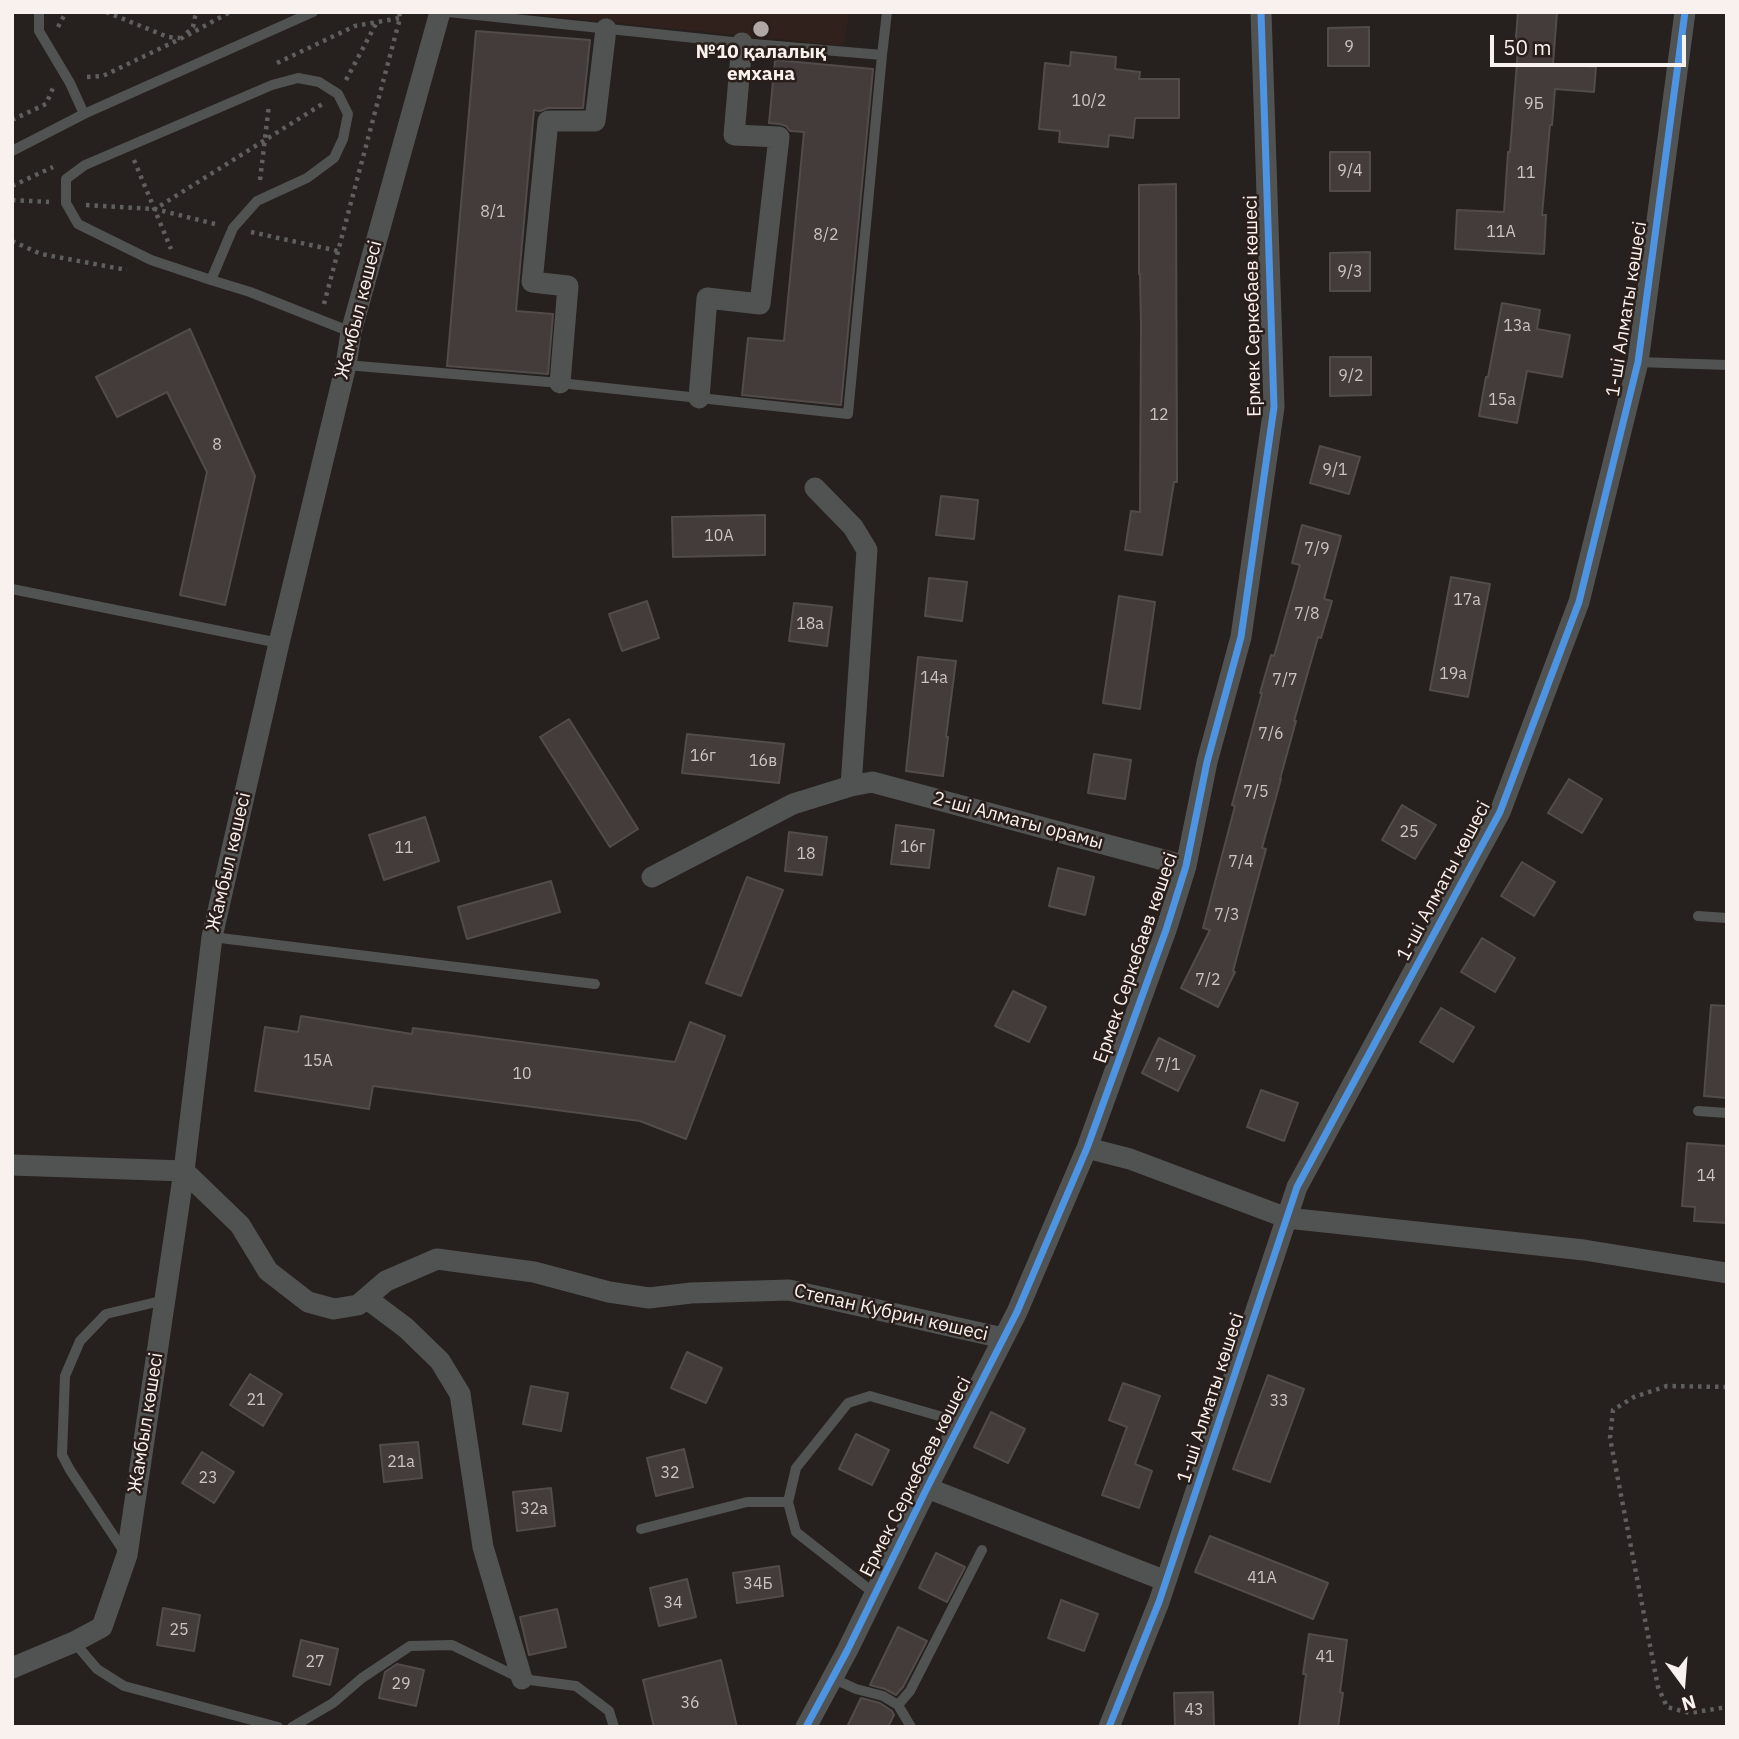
<!DOCTYPE html>
<html>
<head>
<meta charset="utf-8">
<style>
	body { margin:0 }
	#map { position:relative; width:1739px; height:1739px; overflow:hidden; background:#26201e; font-family:"IBM Plex Sans",sans-serif }
	canvas { display:block }
	.frame { position:absolute; inset:0; border:14px solid #f9f1ee; pointer-events:none }
	.north { position:absolute; left:1648px; top:1648px; width:70px; height:70px; -webkit-text-stroke:5px #2a1e1b; paint-order:stroke; rotate:164deg; font-size:19px; font-weight:700; line-height:28px; text-align:center; color:#f9f1ee }
	.north::after { content:''; display:block; margin:auto; width:24px; height:32px; background:#f9f1ee; clip-path:polygon(50% 0,100% 100%,50% 72%,0 100%) }
	.scale { position:absolute; left:1490px; top:35px; width:196px; height:32px; box-sizing:border-box; border:4px solid #f9f1ee; border-top:0; padding-left:9px; font-size:21px; line-height:24px; white-space:nowrap; color:#f9f1ee; -webkit-text-stroke:5px #2a1e1b; paint-order:stroke }
</style>
</head>
<body>
<div id="map">
<canvas width="1739" height="1739"></canvas>
<div class="frame"></div>
<div class="north">N</div>
<div class="scale">50 m</div>
</div>
<script>
const ctx = document.querySelector('canvas').getContext('2d');
ctx.lineJoin = 'round';
function fillPath(path, color) { ctx.fillStyle = color; ctx.fill(path, 'evenodd'); }
const shape = rows => new Path2D(rows.map(r => 'M' + r).join(''));
function trace(path, color, width, dash) { ctx.strokeStyle = color; ctx.lineWidth = width; ctx.lineCap = dash ? 'butt' : 'round'; ctx.setLineDash(dash || []); ctx.stroke(path); }
function drawText(font, color, halo, rows, align = 'center') {
  ctx.font = font + ' "IBM Plex Sans",sans-serif'; ctx.lineWidth = 5; ctx.setLineDash([]); ctx.textBaseline = 'middle'; ctx.strokeStyle = halo; ctx.fillStyle = color; for (const [text, x, y, turn = 0] of rows) {
    ctx.save(); ctx.translate(x, y); ctx.rotate((+turn || 0) * Math.PI / 180); ctx.textAlign = isNaN(turn) ? turn : align; if (halo) ctx.strokeText(text, 0, 0); ctx.fillText(text, 0, 0); ctx.restore();
  }
}
fillPath(shape([
	[509,12,849,12,844,46]
]), '#31211c');
const building = shape([
	[1518,12,1557,12,1553,64,1596,67,1594,92,1555,89,1552,125,1550,125,1542,215,1546,215,1544,254,1455,249,1457,210,1504,212,1508,152,1510,152,1518,49,1515,49,1518,12],
	[1369,27,1369,66,1328,66,1328,28,1369,27],
	[476,31,590,40,583,108,548,108,540,111,534,110,516,311,553,314,548,374,447,366,476,31],
	[1071,52,1116,57,1115,69,1140,72,1139,79,1179,79,1179,118,1135,118,1133,138,1109,135,1108,147,1059,142,1060,131,1039,129,1045,63,1070,66,1071,52],
	[775,60,873,69,841,405,742,395,748,338,784,341,804,132,790,131,786,126,780,124,769,123,775,60],
	[1330,152,1370,152,1370,191,1330,191,1330,152],
	[1176,184,1177,482,1174,482,1162,555,1125,550,1131,511,1140,512,1141,325,1140,274,1139,274,1139,185,1176,184],
	[1370,252,1370,291,1330,291,1330,253,1370,252],
	[1502,303,1540,310,1537,329,1570,335,1562,377,1527,371,1517,423,1479,416,1486,377,1488,377,1502,303],
	[190,329,255,476,225,605,180,595,207,472,167,392,117,417,96,377,190,329],
	[1330,357,1371,357,1371,395,1330,396,1330,357],
	[1320,446,1360,457,1349,494,1310,483,1320,446],
	[941,496,978,500,974,539,936,535,941,496],
	[765,515,765,555,673,557,672,517,765,515],
	[1302,525,1341,536,1324,599,1332,601,1321,638,1318,637,1294,721,1296,721,1280,779,1281,779,1262,848,1266,849,1233,971,1235,972,1218,1007,1181,988,1210,930,1203,928,1235,806,1232,805,1262,693,1260,693,1271,655,1274,656,1300,565,1292,563,1302,525],
	[1451,577,1490,584,1468,697,1430,690,1451,577],
	[929,578,967,582,962,621,925,616,929,578],
	[1119,596,1155,602,1140,709,1103,703,1119,596],
	[647,601,659,638,622,651,609,614,647,601],
	[794,603,832,607,827,646,789,641,794,603],
	[918,657,956,661,946,737,948,737,943,776,906,771,918,657],
	[569,719,638,829,610,847,540,737,569,719],
	[687,734,784,744,779,783,682,773,687,734],
	[1094,754,1131,760,1125,799,1088,793,1094,754],
	[1569,779,1602,799,1582,833,1548,813,1569,779],
	[1402,805,1436,825,1415,859,1382,840,1402,805],
	[425,817,439,861,384,880,369,835,425,817],
	[896,825,934,830,929,868,891,864,896,825],
	[789,832,827,837,822,875,785,871,789,832],
	[1522,862,1555,882,1534,916,1501,896,1522,862],
	[1058,868,1094,877,1085,915,1049,906,1058,868],
	[747,877,783,890,741,996,706,983,747,877],
	[551,881,560,912,467,939,458,907,551,881],
	[1482,938,1515,958,1495,992,1461,972,1482,938],
	[1013,991,1046,1007,1029,1042,995,1026,1013,991],
	[1711,1005,1727,1006,1727,1098,1704,1096,1711,1005],
	[1441,1008,1474,1027,1453,1062,1420,1042,1441,1008],
	[301,1016,412,1034,413,1028,675,1062,690,1022,725,1036,686,1139,640,1121,373,1086,369,1109,255,1091,265,1027,298,1032,301,1016],
	[1159,1038,1195,1056,1178,1091,1142,1073,1159,1038],
	[1261,1090,1298,1103,1284,1141,1247,1127,1261,1090],
	[1687,1143,1727,1146,1727,1223,1694,1221,1695,1207,1682,1206,1687,1143],
	[687,1352,722,1368,706,1403,671,1388,687,1352],
	[250,1374,282,1394,263,1426,230,1405,250,1374],
	[1268,1375,1304,1389,1270,1482,1233,1469,1268,1375],
	[1123,1383,1160,1396,1135,1464,1152,1471,1139,1508,1102,1495,1127,1427,1109,1420,1123,1383],
	[531,1386,568,1393,561,1431,523,1424,531,1386],
	[991,1412,1025,1429,1008,1463,974,1447,991,1412],
	[856,1434,889,1450,872,1485,839,1469,856,1434],
	[418,1442,422,1478,384,1482,380,1445,418,1442],
	[684,1449,693,1487,656,1496,647,1458,684,1449],
	[202,1452,234,1472,214,1503,182,1483,202,1452],
	[551,1488,555,1526,517,1531,513,1492,551,1488],
	[1210,1536,1328,1583,1313,1619,1195,1572,1210,1536],
	[936,1553,965,1567,947,1602,919,1588,936,1553],
	[779,1566,783,1596,737,1603,733,1573,779,1566],
	[687,1579,696,1617,659,1626,650,1588,687,1579],
	[1061,1600,1098,1614,1084,1651,1048,1638,1061,1600],
	[163,1608,200,1615,194,1651,157,1645,163,1608],
	[557,1609,566,1647,529,1655,520,1617,557,1609],
	[898,1627,927,1641,903,1687,896,1695,885,1689,870,1685,898,1627],
	[1309,1634,1347,1640,1340,1692,1343,1693,1338,1727,1299,1727,1306,1674,1303,1674,1309,1634],
	[301,1640,338,1649,330,1685,293,1676,301,1640],
	[721,1660,737,1727,654,1727,643,1680,721,1660],
	[397,1664,424,1670,416,1706,379,1698,385,1672,397,1664],
	[1213,1692,1214,1727,1175,1727,1174,1693,1213,1692],
	[861,1698,880,1703,892,1711,894,1715,888,1727,847,1727,861,1698]
]);
fillPath(building, '#433c3b');
trace(building, '#514c4a', 2);
trace(shape([
	[106,12,168,37,180,38],
	[58,27,66,12],
	[188,35,230,12],
	[277,63,355,26,400,18],
	[87,77,103,76,182,38,193,27,196,12],
	[346,80,377,22],
	[12,120,46,104,53,88],
	[134,160,171,249],
	[260,180,269,105],
	[12,186,53,167],
	[12,200,49,202],
	[86,205,155,209],
	[215,224,155,209,324,103],
	[251,232,338,251],
	[12,241,41,254,127,270],
	[324,304,400,18,399,12],
	[1727,1387,1667,1386,1634,1397,1613,1410,1610,1438,1658,1687,1667,1707,1690,1713,1727,1707]
]), '#605f5f', 4.5, [3.5, 5]);
trace(shape([
	[39,12,39,31,70,83,84,114,313,12],
	[882,55,887,12],
	[12,151,84,114],
	[211,280,233,228,257,201,307,178,334,158,343,139,348,114,338,94,319,82,298,78,272,85,85,165,66,179,66,203,78,224,151,260,211,280,250,292,351,332],
	[1638,362,1727,365],
	[346,365,560,383,848,414,882,55,742,43,448,12],
	[12,589,279,643],
	[1698,916,1727,918],
	[212,937,595,984],
	[1698,1111,1727,1113],
	[641,1529,747,1502,788,1502],
	[125,1553,70,1470,62,1455,65,1376,80,1341,106,1314,165,1300],
	[875,1594,796,1532,788,1502,796,1468,848,1403,870,1396,960,1422],
	[74,1642,97,1669,124,1686,278,1727],
	[832,1678,856,1689,883,1696,898,1705,911,1727],
	[898,1705,910,1691,982,1550],
	[292,1727,333,1703,362,1678,410,1646,452,1645,522,1679,576,1686,609,1711,614,1727]
]), '#515352', 10);
trace(shape([
	[560,383,568,286,532,282,548,121,595,121,606,29],
	[699,398,707,298,760,304,779,137,734,135,742,43],
	[851,786,872,782,1186,866],
	[652,877,793,804,851,786,867,550,853,527,815,488],
	[1087,1148,1130,1159,1287,1218,1584,1250,1727,1273],
	[12,1165,184,1171,240,1225,268,1271,308,1302,334,1309,358,1305,386,1281,437,1259,534,1272,609,1292,649,1298,691,1293,789,1290,1003,1338],
	[366,1298,406,1328,440,1361,460,1394,483,1547,522,1679],
	[927,1488,1166,1581],
	[12,1668,74,1642,102,1627,127,1555,184,1171,212,937,279,643,346,365,351,332,440,12],
	[806,1727,847,1651,927,1488,1017,1312,1087,1148,1166,930,1186,866,1207,762,1241,637,1274,407,1261,12],
	[1109,1727,1159,1602,1297,1187,1500,812,1579,602,1638,362,1685,12]
]), '#515352', 21);
trace(shape([
	[806,1727,847,1651,927,1488,1017,1312,1087,1148,1166,930,1186,866,1207,762,1241,637,1274,407,1261,12],
	[1109,1727,1159,1602,1297,1187,1500,812,1579,602,1638,362,1685,12]
]), '#4d94e3', 7);
for (const [x, y, r, color] of [
	[761,29,9,"#afa8a5"]
]) { const dot = new Path2D(); dot.arc(x, y, r, 0, 2 * Math.PI); ctx.fillStyle = color; ctx.fill(dot); trace(dot, '#2a1e1b', 2.5); }
drawText('16px', '#ccc4c1', null, [
	["9",1349,47],
	["10/2",1089,101],
	["9Б",1534,104],
	["9/4",1350,171],
	["11",1526,173],
	["8/1",493,212],
	["11А",1501,232],
	["8/2",826,235],
	["9/3",1350,272],
	["13а",1517,326],
	["9/2",1351,376],
	["15а",1502,400],
	["12",1159,415],
	["8",217,445],
	["9/1",1335,470],
	["10А",719,536],
	["7/9",1317,549],
	["17а",1467,600],
	["7/8",1307,614],
	["18а",810,624],
	["19а",1453,674],
	["14а",934,678],
	["7/7",1285,680],
	["7/6",1271,734],
	["16г",703,756],
	["16в",763,761],
	["7/5",1256,792],
	["25",1409,832],
	["16г",913,847],
	["11",404,848],
	["18",806,854],
	["7/4",1241,862],
	["7/3",1227,915],
	["7/2",1208,980],
	["15А",318,1061],
	["7/1",1168,1065],
	["10",522,1074],
	["14",1706,1176],
	["21",256,1400],
	["33",1279,1401],
	["21а",401,1462],
	["32",670,1473],
	["23",208,1478],
	["32а",534,1509],
	["41А",1262,1578],
	["34Б",758,1584],
	["34",673,1603],
	["25",179,1630],
	["41",1325,1657],
	["27",315,1662],
	["29",401,1684],
	["36",690,1703],
	["43",1194,1710]
]);
drawText('bold 19px', '#f9f1ee', '#2a1e1b', [
	["№10 қалалық",761,53],
	["емхана",761,75]
]);
drawText('19px', '#f9f1ee', '#2a1e1b', [
	["Ермек Серкебаев көшесі",1253,306,-91],
	["1-ші Алматы көшесі",1627,309,-81],
	["Жамбыл көшесі",359,310,-76],
	["2-ші Алматы орамы",1018,821,15],
	["Жамбыл көшесі",229,862,-77],
	["1-ші Алматы көшесі",1444,881,-62],
	["Ермек Серкебаев көшесі",1136,958,-71],
	["Степан Кубрин көшесі",891,1313,13],
	["1-ші Алматы көшесі",1211,1398,-72],
	["Жамбыл көшесі",146,1423,-81],
	["Ермек Серкебаев көшесі",916,1477,-63]
]);
</script>
</body>
</html>
